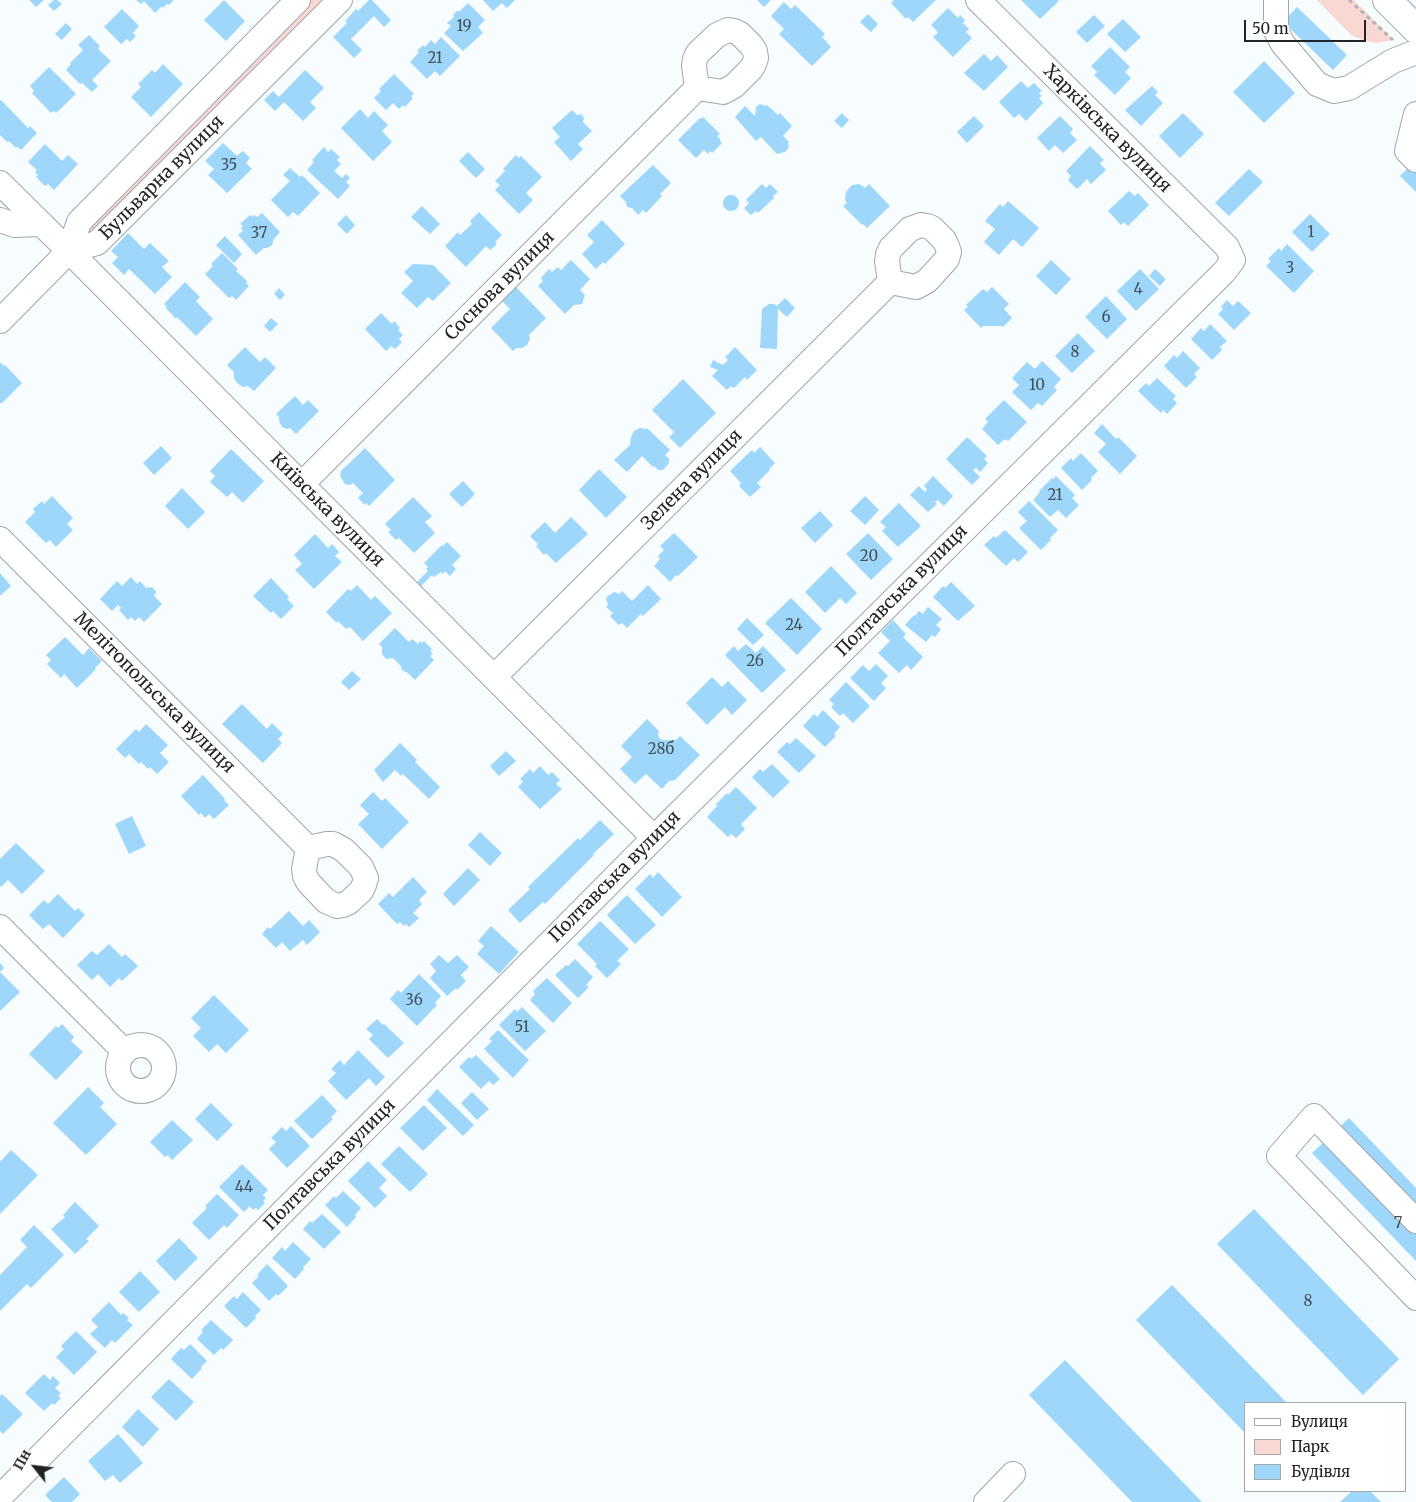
<!DOCTYPE html>
<html>
<head>
<meta charset="utf-8">
<style>
	body { margin:0 }
	#map { position:relative; width:1416px; height:1502px; overflow:hidden; background:#f7fcfe; font-family:Merriweather,serif }
	canvas { display:block }
	.legend { position:absolute; left:1244px; top:1402px; width:162px; height:90px; box-sizing:border-box; background:#fff; border:1px solid #a6a7a8; margin:0; padding:6px 9px; list-style:none; font-size:15px; color:#212425 }
	.legend li { display:flex; align-items:center; gap:10px; height:25px }
	.legend b { width:25px; border:1px solid #a6a7a8 }
	.north { position:absolute; left:10px; top:1442px; width:50px; height:50px; -webkit-text-stroke:4px #fff; paint-order:stroke; rotate:299deg; font-size:14px; font-weight:700; line-height:20px; text-align:center; color:#212425 }
	.north::after { content:''; display:block; margin:auto; width:18px; height:22px; background:#212425; clip-path:polygon(50% 0,100% 100%,50% 72%,0 100%) }
	.scale { position:absolute; left:1244px; top:20px; width:122px; height:22px; box-sizing:border-box; border:2px solid #212425; border-top:0; padding-left:6px; font-size:15px; line-height:18px; white-space:nowrap; color:#212425; -webkit-text-stroke:4px #fff; paint-order:stroke }
</style>
</head>
<body>
<div id="map">
<canvas width="1416" height="1502"></canvas>
<ul class="legend">
<li><b style="height:6px;background:#fff"></b>Вулиця</li>
<li><b style="height:14px;background:#f9d8d4"></b>Парк</li>
<li><b style="height:14px;background:#9fd7fa"></b>Будівля</li>
</ul>
<div class="north">Пн</div>
<div class="scale">50 m</div>
</div>
<script>
const ctx = document.querySelector('canvas').getContext('2d');
ctx.lineJoin = 'round';
function fillPath(path, color) { ctx.fillStyle = color; ctx.fill(path, 'evenodd'); }
const shape = rows => new Path2D(rows.map(r => 'M' + r).join(''));
function trace(path, color, width, dash) { ctx.strokeStyle = color; ctx.lineWidth = width; ctx.lineCap = dash ? 'butt' : 'round'; ctx.setLineDash(dash || []); ctx.stroke(path); }
function drawText(font, color, halo, rows, align = 'center') {
  ctx.font = font + ' Merriweather,serif'; ctx.lineWidth = 4; ctx.setLineDash([]); ctx.textBaseline = 'middle'; ctx.strokeStyle = halo; ctx.fillStyle = color; for (const [text, x, y, turn = 0] of rows) {
    ctx.save(); ctx.translate(x, y); ctx.rotate((+turn || 0) * Math.PI / 180); ctx.textAlign = isNaN(turn) ? turn : align; if (halo) ctx.strokeText(text, 0, 0); ctx.fillText(text, 0, 0); ctx.restore();
  }
}
fillPath(shape([
	[309,0,329,0,95,234,85,233,84,225],
	[1317,0,1354,0,1394,40,1376,43,1366,41,1351,35]
]), '#f9d8d4');
fillPath(shape([
	[29,0,44,0,36,7],
	[54,0,57,0,62,4,54,11,48,5],
	[136,0,174,0,169,5,167,4,163,8,162,6,155,13,144,1,141,4],
	[224,0,245,21,226,41,204,20],
	[369,0,372,0,391,20,384,27,374,16,351,39,362,50,354,58,333,37,347,23,345,21,356,9,358,11],
	[483,0,515,0,507,8,502,3,493,11],
	[757,0,771,0,764,7],
	[894,0,936,0,913,22,908,17,906,19,891,3],
	[1021,0,1058,0,1059,1,1040,19],
	[784,2,791,9,795,5,825,34,822,37,831,47,812,66,779,34,784,29,771,16],
	[468,3,485,20,478,27,483,33,463,51,444,33,451,26,447,23,454,17,453,15,457,11,460,11],
	[1297,7,1347,55,1333,70,1283,22],
	[948,8,958,18,960,15,965,20,963,23,969,29,966,32,972,38,953,57,933,37,938,32,931,25],
	[122,9,139,26,133,33,136,36,130,42,127,39,121,44,104,27],
	[868,14,878,24,871,32,860,22],
	[1094,15,1105,26,1087,43,1076,32],
	[1123,19,1141,37,1125,52,1107,34],
	[66,23,72,29,62,40,55,34],
	[89,35,100,46,98,49,111,61,92,80,98,86,92,92,82,83,80,84,66,70,71,64,70,63,83,50,78,45],
	[441,37,460,56,440,76,435,71,427,79,410,62,419,52,417,51,423,45,425,47,431,40,435,44],
	[1110,47,1130,67,1125,72,1131,78,1115,95,1094,75,1097,72,1091,66],
	[984,54,991,61,997,55,1008,67,984,91,964,73],
	[1264,61,1295,93,1264,123,1233,92],
	[163,64,183,84,151,117,131,97,141,87,138,84,152,70,155,73],
	[49,67,76,94,56,113,54,111,51,113,32,93,34,91,30,86],
	[305,70,324,88,310,102,316,108,303,121,284,102,275,111,264,100,273,91,279,97],
	[394,74,414,94,411,96,413,98,405,107,403,105,399,109,393,103,386,110,374,98,381,91,379,89],
	[1021,81,1028,88,1034,83,1042,91,1039,93,1042,96,1039,98,1043,103,1026,121,1019,114,1014,118,999,102],
	[1152,86,1158,92,1155,95,1163,103,1141,126,1125,110],
	[1,100,28,128,30,126,37,133,21,150,18,147,16,148,9,141,7,142,0,135,0,101],
	[760,104,766,106,767,105,778,115,780,113,792,126,783,136,789,142,788,143,789,147,785,152,777,154,761,137,756,141,735,117,745,106,755,116,756,107],
	[360,109,368,118,374,111,388,125,382,131,392,142,373,161,341,128],
	[572,110,577,115,581,114,584,118,583,122,592,131,578,144,583,149,571,161,554,142,560,137,552,128],
	[842,113,849,120,842,128,834,121],
	[1183,113,1204,134,1180,158,1159,136],
	[974,116,984,126,967,143,957,132],
	[1060,116,1073,129,1070,133,1077,140,1063,153,1055,145,1049,151,1037,138],
	[703,117,720,134,717,136,721,140,720,141,722,143,712,153,710,151,708,154,704,150,696,158,678,140,700,118,701,119],
	[223,143,237,156,243,151,250,158,246,163,252,169,227,193,208,175,214,169,205,161],
	[45,144,62,161,68,155,78,164,54,190,48,184,45,186,36,177,38,175,35,172,37,170,28,162],
	[1090,146,1104,160,1100,163,1106,170,1091,184,1087,179,1077,189,1068,180,1071,176,1066,171],
	[324,147,328,152,331,149,340,157,337,160,341,164,334,171,342,178,346,174,350,178,346,182,350,186,338,199,307,170,314,162,312,160],
	[468,152,485,169,476,178,459,161],
	[516,155,519,158,521,156,542,177,526,193,533,200,519,214,495,190,500,185,495,181,505,171,503,169],
	[653,165,671,183,660,194,662,196,646,213,643,210,638,215,632,208,627,207,626,202,620,196],
	[1411,165,1416,170,1416,192,1400,176],
	[290,168,300,177,302,175,320,193,298,216,293,212,288,217,271,200,290,181,283,175],
	[1249,169,1263,182,1229,216,1215,203],
	[762,184,766,188,770,184,778,192,773,196,774,198,758,213,756,211,751,215,744,208,749,203,746,200],
	[859,184,865,188,869,184,890,206,867,228,863,224,862,225,843,206,847,203,845,200,846,192,852,185],
	[1129,191,1135,196,1138,193,1149,205,1128,226,1124,222,1121,225,1108,211],
	'723 203a8 8 0 1 1 16 0a8 8 0 1 1-16 0Z',
	[1008,201,1039,228,1022,247,1013,239,999,255,984,242,995,229,985,221,1000,204,1003,207],
	[422,206,440,224,430,234,411,217],
	[479,212,502,235,495,242,497,244,490,250,486,246,466,267,445,246,458,232,460,235,472,224,470,221],
	[262,213,280,232,273,240,273,243,271,246,267,248,264,248,256,255,238,235,243,231,241,228,243,226,240,224,250,215,252,217,255,215,257,217],
	[1310,214,1330,234,1312,252,1292,232],
	[346,215,355,225,347,234,337,224],
	[602,220,625,244,605,264,603,262,596,269,582,254,594,242,587,235],
	[128,233,144,249,150,243,169,261,162,267,172,277,155,294,129,269,124,275,112,263,118,257,111,251],
	[225,236,242,254,234,263,216,245],
	[1287,244,1314,271,1294,293,1266,266,1271,261,1268,259,1279,248,1281,251],
	[222,253,238,269,236,271,247,281,246,283,249,286,236,300,232,296,229,298,205,274,213,266,211,264],
	[571,260,590,279,580,290,585,295,582,304,574,305,565,314,538,286,543,281,541,278,549,269,552,272,558,267,561,270],
	[1051,260,1071,279,1056,295,1036,276],
	[413,264,433,265,451,283,433,301,428,297,417,308,401,293,413,281,404,272],
	[1140,269,1159,289,1136,311,1117,291],
	[1155,269,1166,279,1160,286,1149,276],
	[185,282,200,297,196,301,213,319,196,336,177,317,176,319,166,308,167,307,164,304],
	[516,287,546,318,529,335,530,339,527,345,522,348,516,348,513,351,491,328,510,309,502,301],
	[992,287,1009,304,1004,309,1012,318,1003,327,1001,326,983,326,981,328,964,310,968,307,966,305,983,289,987,292],
	[279,288,285,295,280,300,274,294],
	[1106,296,1127,319,1107,339,1085,317],
	[785,298,795,308,787,317,778,309,777,349,760,348,762,309,769,304,774,304,777,306],
	[1227,300,1233,306,1238,301,1251,313,1234,330,1218,314,1223,309,1221,307],
	[381,313,392,324,394,321,400,328,398,330,403,335,399,339,402,342,395,349,391,346,386,351,365,329],
	[271,318,278,324,270,332,264,326],
	[1210,324,1227,341,1220,347,1222,350,1212,360,1191,339,1201,328,1204,331],
	[1078,333,1095,351,1072,373,1055,356],
	[245,347,260,362,265,357,276,368,254,391,248,386,243,387,237,383,234,378,234,372,227,365],
	[735,347,757,370,747,380,745,377,734,388,731,386,727,390,712,376,718,370,710,367,713,360,723,365,728,360,725,357],
	[1183,351,1200,368,1194,374,1197,377,1186,388,1164,366,1174,355,1177,358],
	[1042,361,1061,379,1054,387,1057,390,1042,406,1038,403,1031,410,1012,392,1019,385,1012,378,1027,362,1035,369],
	[0,362,4,366,5,365,22,383,2,403,0,403],
	[1157,378,1176,396,1173,399,1177,403,1167,414,1163,410,1161,413,1138,391,1146,383,1149,386],
	[683,379,716,413,680,448,669,437,674,432,652,410],
	[295,396,303,405,308,400,319,411,296,434,290,428,287,429,282,427,279,421,279,417,276,414],
	[1004,400,1027,422,1008,441,1005,439,998,445,982,429,988,422,985,419],
	[1102,424,1116,439,1118,437,1137,456,1120,474,1098,452,1106,444,1094,433],
	[640,428,646,429,647,428,670,450,665,455,669,459,669,463,663,470,658,470,654,466,653,467,642,456,627,472,614,460,630,445,631,437,634,431],
	[967,437,987,456,984,459,988,463,980,472,976,468,973,470,980,477,972,485,946,459],
	[161,446,172,458,154,475,143,463],
	[760,447,775,463,769,469,770,470,757,483,761,487,750,497,739,486,741,483,730,471,752,450,754,453],
	[365,448,395,480,369,506,366,503,365,505,358,498,363,493,353,483,350,485,345,484,340,476,341,471],
	[231,449,264,481,243,503,232,492,227,497,210,482,215,476,210,471],
	[1081,453,1098,471,1091,478,1092,480,1082,490,1061,468,1071,458,1073,461],
	[599,469,627,497,606,518,579,490],
	[933,476,953,496,944,506,938,500,935,502,937,504,928,512,910,495,919,486,925,492,927,489,924,486],
	[1056,476,1075,495,1072,498,1079,505,1066,518,1058,510,1050,517,1033,500,1040,492,1039,491,1052,478,1053,479],
	[463,481,475,494,462,507,449,494],
	[182,488,205,512,188,529,165,506],
	[52,496,73,518,67,524,73,530,56,547,50,540,46,543,25,522,35,512,33,509,42,501,44,504],
	[865,496,879,510,865,525,850,511],
	[413,497,432,516,425,522,435,533,414,553,399,538,396,540,388,532,391,530,385,524],
	[1029,501,1058,530,1050,538,1051,540,1041,550,1019,528,1027,521,1018,512],
	[899,503,921,526,898,547,882,531,886,527,880,522],
	[820,511,833,525,815,543,801,528],
	[571,517,588,534,556,563,546,553,544,555,536,546,538,544,530,536,545,522,555,533],
	[1005,530,1028,552,1018,562,1014,558,1006,566,984,545,994,536,996,538],
	[674,533,698,557,678,576,676,575,670,582,654,566,660,559,658,556,664,550,660,546],
	[868,533,893,559,871,580,846,554],
	[315,534,328,548,332,544,339,552,335,556,342,562,314,589,295,570,302,564,294,555],
	[447,542,461,556,452,565,456,569,450,576,445,571,443,574,441,572,434,577,432,575,421,586,417,582,428,571,426,569,428,567,424,563,442,545,443,546],
	[831,566,857,593,846,604,840,598,825,613,805,592],
	[0,573,11,586,0,596],
	[131,577,137,584,140,581,146,588,151,587,153,588,156,592,154,596,162,604,144,622,139,617,135,621,131,617,128,620,119,610,121,608,118,605,112,611,100,599,117,581,122,586],
	[271,578,289,597,287,599,294,606,281,619,273,611,271,613,253,596],
	[951,582,975,606,958,621,933,597,943,586,945,588],
	[357,585,371,600,375,596,392,613,363,641,351,628,349,627,346,629,338,621,337,623,326,612,348,589,351,591],
	[648,585,661,599,643,616,641,614,627,628,622,623,619,625,610,616,613,613,606,607,608,605,606,598,608,596,614,592,620,594,622,591,632,601],
	[791,598,822,629,797,655,765,623],
	[928,607,942,619,936,625,941,629,935,637,932,635,926,642,905,625,914,615,915,616,919,611,923,614],
	[747,618,764,635,753,645,737,629],
	[893,620,906,634,903,637,923,657,911,670,907,665,899,673,878,653,890,641,881,632],
	[395,628,409,642,412,639,418,644,420,641,422,643,424,641,432,649,430,651,433,654,430,656,434,660,415,680,408,673,402,670,401,666,393,658,386,659,382,654,382,647,379,644],
	[65,637,83,655,89,648,102,661,95,668,96,669,77,688,64,674,61,678,47,664,51,660,46,655],
	[746,644,756,653,763,646,786,670,762,693,725,655,734,646,738,651],
	[876,664,888,676,881,683,886,688,874,701,850,678,863,665,869,671],
	[352,671,361,679,349,690,341,682],
	[712,677,722,687,728,681,747,700,732,715,725,707,707,725,686,703],
	[846,682,870,706,853,723,843,713,840,716,831,707,834,704,829,700],
	[242,704,267,729,272,723,283,734,278,739,282,743,263,763,222,724],
	[823,710,840,727,834,734,836,736,825,747,803,726,814,714,817,717],
	[647,719,659,731,658,736,661,740,676,740,680,736,700,755,675,780,669,781,662,789,646,774,635,784,620,769,632,757,621,746],
	[146,724,168,745,160,753,169,762,157,774,150,767,148,769,141,762,139,764,129,754,125,758,116,749,136,729,139,732],
	[796,738,816,756,799,773,777,752,787,742,790,744],
	[400,743,417,760,415,762,440,787,429,799,403,774,401,776,395,770,383,782,374,770],
	[506,751,516,761,499,776,490,766],
	[772,764,790,782,773,798,752,777,760,769,763,772],
	[540,766,548,775,552,772,560,780,556,784,562,789,540,809,518,787,523,782,520,779,530,769,533,773],
	[203,775,225,799,224,800,229,805,214,819,209,814,205,818,201,813,199,815,181,796],
	[736,787,757,808,741,824,745,829,736,838,731,834,728,837,707,817,717,806,716,804,727,793,728,795],
	[373,792,382,801,385,798,409,822,382,849,358,824,369,814,360,805],
	[132,816,146,846,129,854,115,824],
	[600,820,614,834,593,854,594,855,545,904,543,902,520,923,508,910,530,889,528,887,578,838,580,840],
	[480,832,502,853,490,866,468,845],
	[16,843,45,871,22,894,8,880,1,887,0,886,0,859],
	[468,868,480,880,454,906,443,894],
	[658,872,682,897,662,917,635,889,650,874,653,878],
	[413,877,427,892,419,900,422,904,413,913,419,918,409,927,406,924,404,926,400,922,397,924,378,904,389,893,393,897],
	[58,894,75,911,78,908,85,915,63,938,49,924,43,929,29,915,44,900,48,904],
	[627,895,656,925,635,944,607,915],
	[289,911,303,926,309,920,320,932,307,945,303,940,290,951,282,942,276,948,262,934,268,927,270,929],
	[600,921,629,949,617,961,621,964,607,978,595,966,597,964,577,944],
	[491,926,519,952,499,974,477,954,484,946,478,941],
	[109,944,122,957,125,954,138,966,122,981,119,978,110,987,98,974,92,980,77,965,92,951,97,955],
	[439,955,448,963,457,955,469,967,461,975,466,981,457,990,456,988,447,996,430,978,436,971,430,964],
	[575,959,593,977,586,985,589,987,578,998,555,975,566,965,568,966],
	[0,963,4,968,0,972,20,992,0,1011],
	[419,974,441,996,435,1003,437,1005,417,1026,390,999,398,990,401,993],
	[547,978,572,1003,553,1023,530,1000,535,994,533,991],
	[214,995,249,1030,226,1053,217,1044,209,1052,193,1036,201,1028,191,1018],
	[522,1007,546,1031,525,1051,499,1025,515,1009,517,1012],
	[377,1019,383,1025,384,1024,404,1043,388,1058,369,1039,373,1035,366,1029],
	[62,1024,74,1037,71,1041,83,1052,56,1080,29,1054,56,1026,58,1028],
	[498,1030,529,1060,513,1078,484,1049,492,1041,489,1039],
	[358,1050,385,1077,376,1086,369,1078,346,1100,328,1081,336,1073,331,1069,340,1060,344,1065],
	[476,1055,500,1079,493,1085,489,1081,481,1089,459,1067,469,1057,471,1059],
	[88,1087,104,1103,100,1107,117,1124,86,1155,53,1123],
	[437,1089,474,1125,463,1136,427,1100],
	[472,1092,489,1109,477,1120,461,1103],
	[322,1095,337,1111,331,1117,333,1119,312,1139,294,1121],
	[211,1103,233,1125,217,1141,195,1119],
	[424,1105,447,1128,423,1151,400,1128],
	[1349,1118,1416,1188,1416,1261,1312,1153],
	[172,1120,193,1140,172,1160,168,1155,165,1157,150,1142],
	[291,1126,310,1146,287,1168,269,1149,276,1142,271,1138,282,1127,286,1131],
	[399,1146,428,1174,410,1192,381,1164],
	[11,1150,38,1175,0,1214,0,1162],
	[368,1161,387,1180,379,1188,387,1196,375,1208,348,1181],
	[242,1164,268,1190,263,1195,266,1198,263,1201,265,1203,258,1210,256,1208,253,1210,250,1206,244,1212,219,1187],
	[343,1191,361,1208,355,1215,356,1217,347,1227,325,1205,334,1196,336,1198],
	[217,1194,239,1215,227,1228,224,1225,209,1240,192,1223,207,1208,205,1206],
	[75,1202,99,1226,86,1239,89,1241,75,1254,51,1229,65,1217,63,1215],
	[1254,1209,1399,1359,1363,1395,1217,1244],
	[322,1214,341,1232,324,1249,303,1229,310,1221,312,1223],
	[34,1225,64,1255,31,1288,27,1284,0,1311,0,1275,27,1247,20,1240],
	[179,1238,198,1258,175,1281,156,1261],
	[293,1242,311,1259,303,1267,304,1269,295,1279,272,1258,282,1247,285,1251],
	[267,1264,288,1286,278,1296,276,1294,269,1301,252,1283,259,1276,257,1275],
	[140,1271,160,1292,139,1312,119,1292],
	[1172,1285,1287,1403,1245,1403,1245,1433,1136,1320],
	[243,1292,261,1310,255,1316,256,1318,246,1328,224,1306,234,1296,237,1299],
	[109,1302,121,1315,123,1313,129,1318,127,1320,133,1325,115,1343,112,1340,105,1348,90,1334,98,1327,91,1320],
	[211,1320,233,1340,223,1350,221,1348,214,1355,197,1339,203,1332,201,1330],
	[76,1331,97,1352,74,1375,56,1357,64,1349,61,1346],
	[190,1344,207,1361,201,1367,202,1368,192,1379,171,1359,181,1348,184,1350],
	[1065,1360,1202,1502,1132,1502,1029,1395],
	[44,1374,50,1380,53,1376,60,1383,55,1388,61,1393,58,1396,61,1398,54,1405,52,1403,44,1411,25,1393],
	[169,1379,194,1402,176,1421,151,1397],
	[2,1394,23,1414,3,1434,0,1431,0,1396],
	[138,1409,159,1429,143,1447,122,1427],
	[118,1434,143,1463,120,1483,113,1475,105,1481,88,1461],
	[64,1477,80,1494,72,1502,52,1502,45,1495],
	[1352,1491,1370,1491,1381,1502,1340,1502]
]), '#9fd7fa');
const minor = shape([
	[1276,0,1276,31,1283,44,1317,84,1334,91,1349,88,1393,61,1416,52],
	[1416,114,1407,151,1416,160],
	[0,183,69,251,654,838],
	[0,220,15,225,40,224],
	[921,225,927,226,932,228,944,240,947,246,949,252,947,259,927,281,916,287,890,282,887,261,888,254,891,248,910,229,921,225],
	[69,251,97,243,340,0],
	[0,321,69,251,79,222,298,0],
	[302,484,697,88,723,92,734,86,751,69,754,64,756,58,755,51,751,45,740,34,734,31,728,30,717,35,698,53,695,59,694,66,697,88],
	[0,539,308,848],
	[494,677,890,282],
	[327,844,333,844,344,850,361,867,366,878,364,885,361,891,349,902,343,905,337,906,326,901,308,882,305,876,304,869,308,848,327,844],
	[0,927,125,1052],
	'118 1068a23 23 0 1 1 46 0a23 23 0 1 1-46 0Z',
	[1416,1221,1314,1116,1279,1156,1416,1298],
	[0,1497,654,838,1224,272,1233,260,1227,247,978,0],
	[986,1502,1013,1474]
]);
const major = shape([
	[1387,0,1416,29]
]);
trace(minor, '#a0a6ab', 26);
trace(major, '#a0a6ab', 30);
trace(shape([
	[1349,0,1393,40]
]), '#aeb3b4', 3, [4, 4]);
trace(minor, '#fff', 24);
trace(major, '#fff', 28);
drawText('15px', '#40515a', null, [
	["19",464,27],
	["21",435,59],
	["35",229,166],
	["1",1311,233],
	["37",259,234],
	["3",1290,269],
	["4",1138,290],
	["6",1106,318],
	["8",1075,353],
	["10",1037,386],
	["21",1055,496],
	["20",869,557],
	["24",794,626],
	["26",755,662],
	["28б",661,750],
	["36",414,1001],
	["51",522,1028],
	["44",244,1188],
	["7",1398,1224],
	["8",1308,1302]
]);
drawText('18px', '#212425', '#fff', [
	["Харківська вулиця",1107,129,45],
	["Бульварна вулиця",162,178,-45],
	["Соснова вулиця",500,286,-45],
	["Зелена вулиця",692,480,-45],
	["Київська вулиця",327,510,45],
	["Полтавська вулиця",902,591,-45],
	["Мелітопольська вулиця",154,693,45],
	["Полтавська вулиця",615,877,-45],
	["Полтавська вулиця",330,1165,-45]
]);
</script>
</body>
</html>
